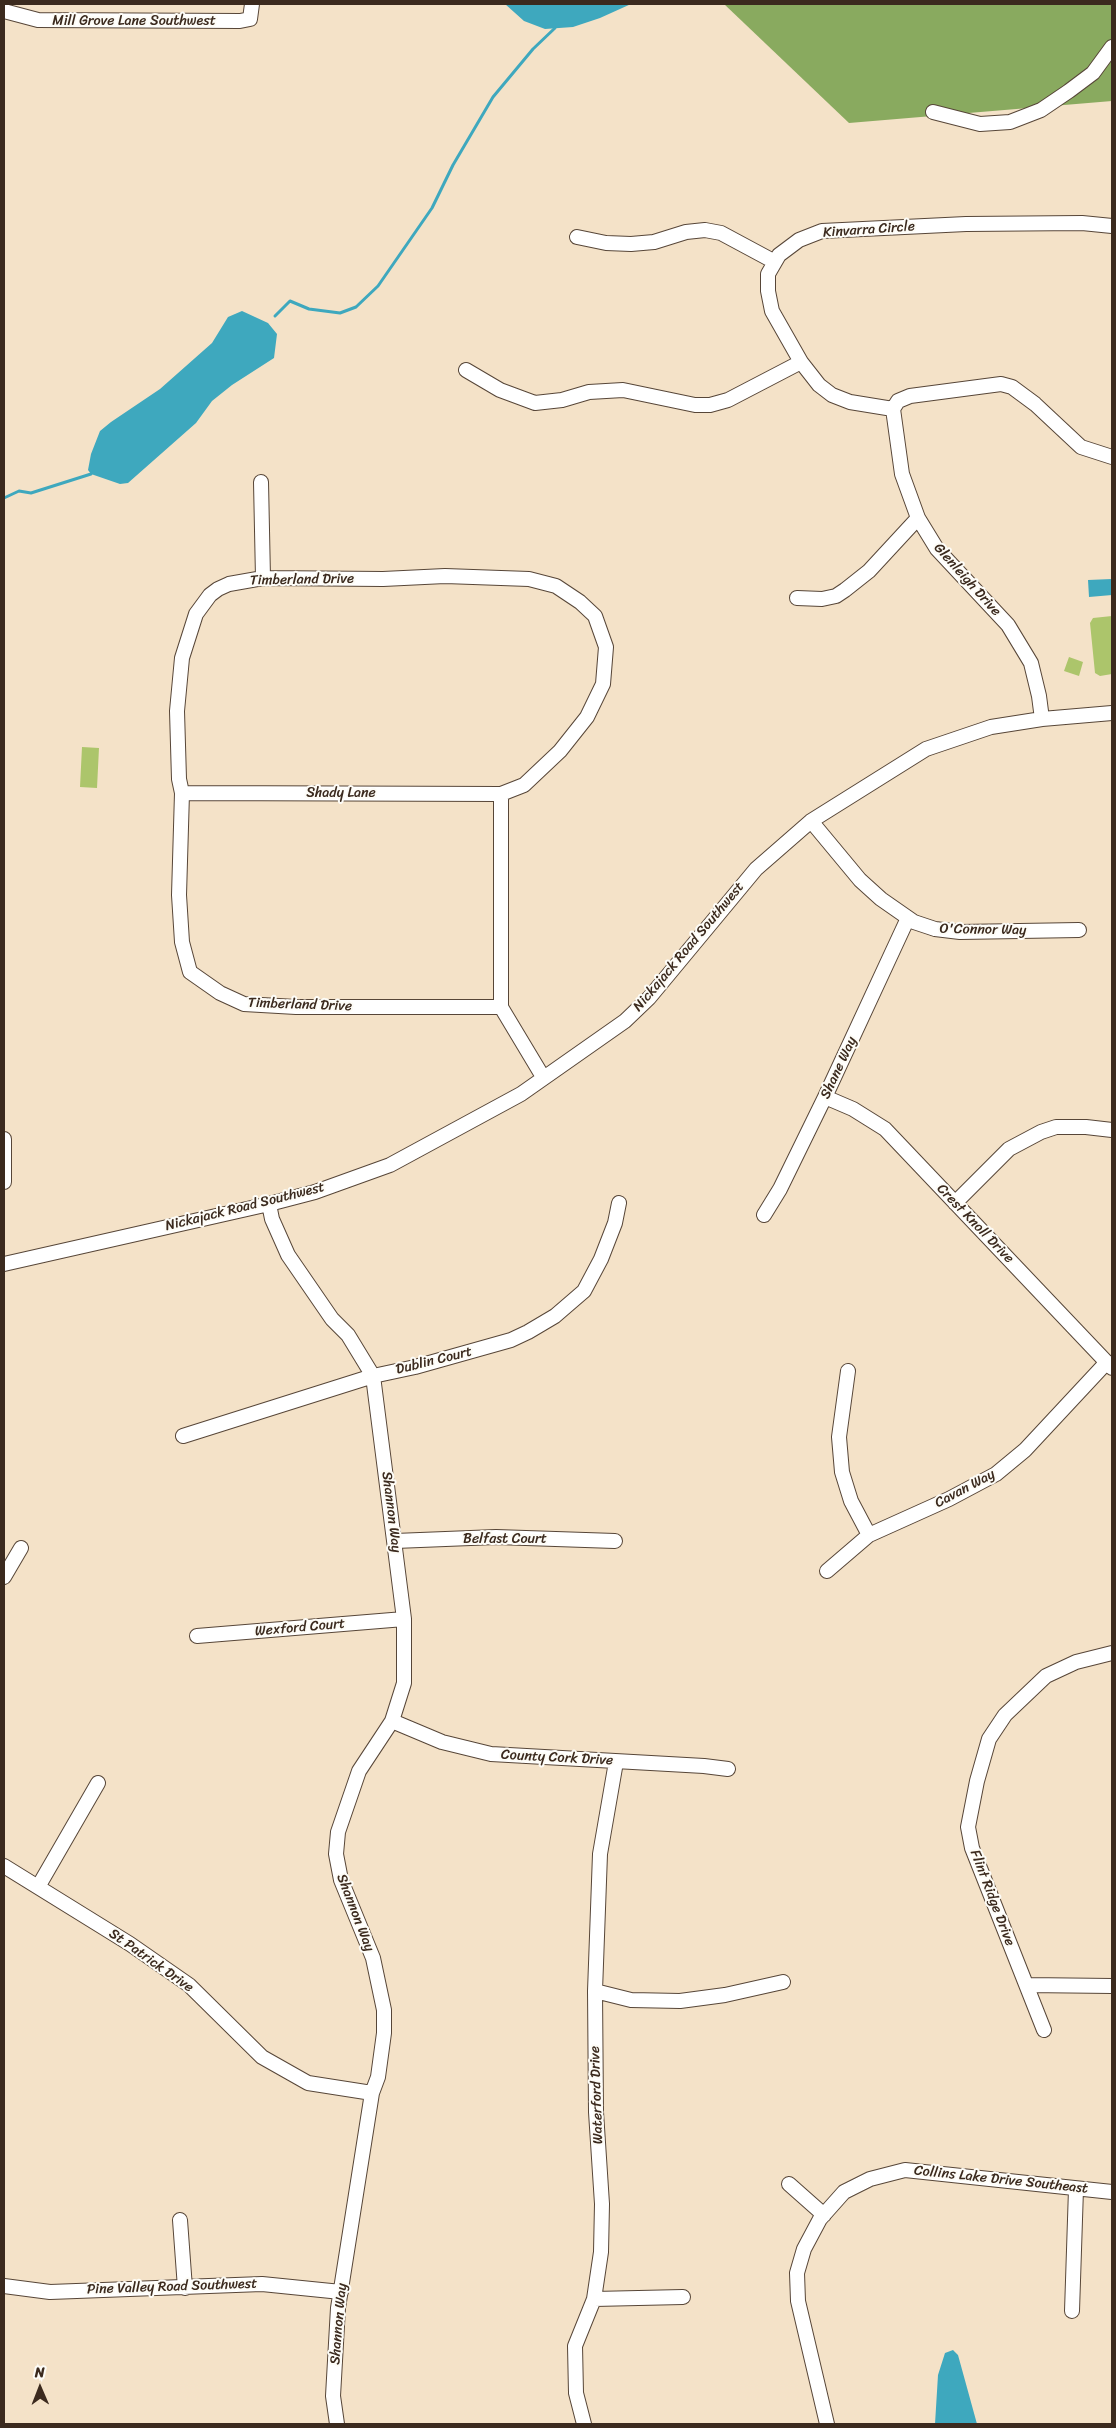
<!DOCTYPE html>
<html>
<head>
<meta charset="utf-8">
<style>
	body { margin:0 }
	#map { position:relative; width:1116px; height:2428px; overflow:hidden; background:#f4e2c8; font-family:Sriracha,sans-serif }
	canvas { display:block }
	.frame { position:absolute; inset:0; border:5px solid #3b2a1e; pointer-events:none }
	.north { position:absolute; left:15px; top:2363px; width:50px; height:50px; -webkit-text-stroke:4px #fdfcf7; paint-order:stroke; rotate:359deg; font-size:14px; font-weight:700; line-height:20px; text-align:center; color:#3b2a1e }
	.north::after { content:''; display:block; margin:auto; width:18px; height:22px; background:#3b2a1e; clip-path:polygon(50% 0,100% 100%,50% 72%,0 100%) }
</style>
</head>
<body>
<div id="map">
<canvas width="1116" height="2428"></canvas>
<div class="frame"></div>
<div class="north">N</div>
</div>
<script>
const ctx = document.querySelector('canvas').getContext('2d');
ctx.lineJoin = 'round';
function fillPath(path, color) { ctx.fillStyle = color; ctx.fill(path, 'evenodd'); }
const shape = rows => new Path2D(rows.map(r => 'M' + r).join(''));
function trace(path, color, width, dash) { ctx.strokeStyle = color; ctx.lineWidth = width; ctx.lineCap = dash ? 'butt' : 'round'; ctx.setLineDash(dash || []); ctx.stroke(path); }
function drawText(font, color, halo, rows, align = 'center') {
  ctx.font = font + ' Sriracha,sans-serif'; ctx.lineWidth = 4; ctx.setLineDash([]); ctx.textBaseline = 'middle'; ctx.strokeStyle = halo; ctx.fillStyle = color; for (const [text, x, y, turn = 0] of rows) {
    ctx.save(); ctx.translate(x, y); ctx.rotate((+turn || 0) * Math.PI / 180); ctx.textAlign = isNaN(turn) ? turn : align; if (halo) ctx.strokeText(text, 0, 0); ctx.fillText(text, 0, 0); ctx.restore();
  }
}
fillPath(shape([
	[1112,616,1112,674,1100,676,1095,673,1090,623,1093,618],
	[1069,657,1083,662,1079,676,1064,671],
	[82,747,99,748,97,788,80,787]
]), '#acc56b');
fillPath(shape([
	[724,4,1112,4,1112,101,849,123]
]), '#89aa5f');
fillPath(shape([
	[505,4,631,4,600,18,573,27,545,29,524,21],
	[242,311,268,323,277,334,274,358,232,385,212,401,196,423,128,483,120,484,91,474,88,470,91,454,100,431,111,422,160,389,212,343,228,317],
	[1112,579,1112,595,1089,597,1088,580],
	[953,2350,958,2355,977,2424,935,2424,938,2375,945,2353]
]), '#3ea8be');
trace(shape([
	[275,316,290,301,309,309,340,313,356,307,378,286,432,208,453,165,493,97,533,49,555,28],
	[4,498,19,491,31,493,91,474]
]), '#3ea8be', 3);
const minor = shape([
	[4,11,38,20,240,21,250,19,252,4],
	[933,112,980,124,1010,122,1041,110,1069,91,1093,73,1112,47],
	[577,237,606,243,631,244,654,242,686,232,705,230,721,233,775,262],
	[466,370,500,390,535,403,562,400,589,392,623,390,695,405,710,405,728,400,801,362],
	[893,409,850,402,832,395,819,385,801,362,772,311,768,291,768,274,779,255,799,240,822,231,966,224,1082,223,1112,226],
	[893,409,902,474,918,518,937,549,1008,625,1031,663,1039,696,1042,719],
	[893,409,898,401,910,396,1001,384,1012,387,1035,404,1081,447,1112,457],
	[261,482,263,578],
	[797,598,822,599,836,596,845,590,869,571,918,518],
	[182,793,501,794,524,785,560,751,587,717,603,684,606,647,595,616,580,602,556,586,529,579,445,576,383,579,263,578,229,584,218,589,210,595,196,614,182,658,177,711,179,779,182,793,179,895,182,942,190,972,220,993,244,1004,296,1007,501,1007,543,1077],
	[501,794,501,1007],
	[811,821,860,880,881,899,914,922,935,929,960,932,1079,930],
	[825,1097,853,1109,885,1129,1112,1368],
	[4,1139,4,1182],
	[955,1203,1009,1149,1041,1132,1056,1127,1086,1127,1112,1130],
	[269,1204,272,1219,288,1255,332,1319,348,1335,373,1376,404,1619,404,1683,392,1721,359,1771,338,1832,336,1854,341,1880,373,1958,384,2010,384,2033,378,2077,372,2093,338,2308,333,2396,337,2424],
	[764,1215,780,1189,825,1097,908,918],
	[4,1264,269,1204,315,1192,390,1165,521,1094,625,1021,649,998,756,869,811,821,926,749,991,727,1042,719,1112,713],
	[848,1371,839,1437,842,1472,851,1501,869,1535],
	[183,1436,373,1376,415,1367,511,1340,528,1332,555,1316,584,1291,601,1259,615,1223,619,1203],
	[395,1541,496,1537,615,1541],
	[827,1571,869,1535,949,1499,996,1474,1025,1450,1107,1362],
	[4,1577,21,1548],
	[197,1636,404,1619],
	[392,1721,442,1742,491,1754,704,1766,728,1769],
	[4,1866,130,1944,189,1985,262,2057,308,2083,372,2093],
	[38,1887,98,1783],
	[1027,1985,1112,1986],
	[595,1991,631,2000,680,2001,725,1995,783,1982],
	[1044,2030,972,1848,968,1827,977,1781,989,1739,1005,1715,1046,1676,1076,1662,1112,1653],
	[789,2184,824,2215],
	[180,2220,185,2288],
	[4,2286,50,2292,262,2284,341,2292],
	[594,2299,683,2297],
	[1072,2311,1076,2189],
	[584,2424,576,2393,575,2346,594,2299,601,2252,602,2204,596,2112,595,1991,600,1854,616,1762],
	[827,2424,798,2301,797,2273,804,2249,820,2219,844,2192,870,2179,905,2170,1112,2192]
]);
trace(minor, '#574638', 16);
trace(minor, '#fff', 14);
drawText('14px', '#3b2a1e', '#fdfcf7', [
	["Mill Grove Lane Southwest",134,21],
	["Kinvarra Circle",869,230,-4],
	["Timberland Drive",302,580,-1],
	["Glenleigh Drive",967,580,48],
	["Shady Lane",341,793],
	["O'Connor Way",983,930,1],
	["Nickajack Road Southwest",689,947,-50],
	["Timberland Drive",300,1005,2],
	["Shane Way",839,1068,-65],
	["Nickajack Road Southwest",245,1207,-14],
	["Crest Knoll Drive",975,1224,46],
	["Dublin Court",434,1361,-14],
	["Cavan Way",965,1489,-28],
	["Shannon Way",391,1512,83],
	["Belfast Court",505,1539],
	["Wexford Court",300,1628,-5],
	["County Cork Drive",557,1758,3],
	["Flint Ridge Drive",992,1898,69],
	["Shannon Way",355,1913,69],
	["St Patrick Drive",151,1961,35],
	["Waterford Drive",597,2095,-92],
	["Collins Lake Drive Southeast",1001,2180,6],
	["Pine Valley Road Southwest",172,2287,-2],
	["Shannon Way",339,2324,-85]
]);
</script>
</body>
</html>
